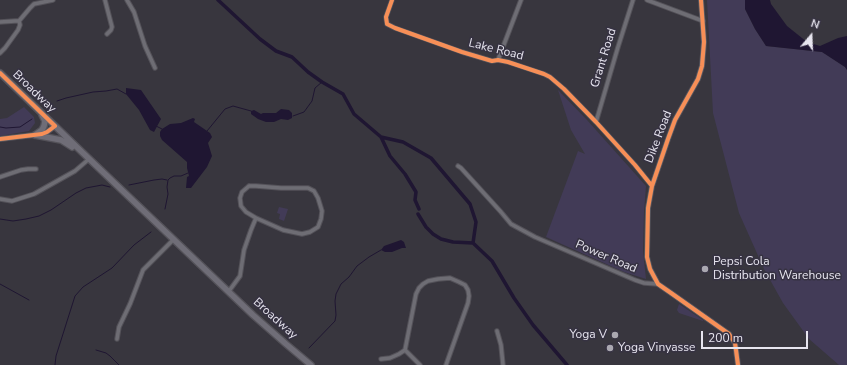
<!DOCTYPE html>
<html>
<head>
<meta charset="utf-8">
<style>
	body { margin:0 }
	#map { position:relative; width:847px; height:365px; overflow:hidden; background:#38363e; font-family:"Nunito Sans",sans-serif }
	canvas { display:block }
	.north { position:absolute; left:791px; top:16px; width:40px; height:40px; -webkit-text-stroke:3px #363242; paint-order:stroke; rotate:19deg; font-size:11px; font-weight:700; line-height:16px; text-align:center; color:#e7e5ef }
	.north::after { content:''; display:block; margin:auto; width:14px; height:18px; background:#e7e5ef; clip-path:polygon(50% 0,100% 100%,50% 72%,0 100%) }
	.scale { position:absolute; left:701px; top:331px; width:107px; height:18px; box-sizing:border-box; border:2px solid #e7e5ef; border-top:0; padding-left:5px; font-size:12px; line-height:14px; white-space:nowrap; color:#e7e5ef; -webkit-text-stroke:3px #363242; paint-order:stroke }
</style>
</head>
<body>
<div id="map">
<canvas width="847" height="365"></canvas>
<div class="north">N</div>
<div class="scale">200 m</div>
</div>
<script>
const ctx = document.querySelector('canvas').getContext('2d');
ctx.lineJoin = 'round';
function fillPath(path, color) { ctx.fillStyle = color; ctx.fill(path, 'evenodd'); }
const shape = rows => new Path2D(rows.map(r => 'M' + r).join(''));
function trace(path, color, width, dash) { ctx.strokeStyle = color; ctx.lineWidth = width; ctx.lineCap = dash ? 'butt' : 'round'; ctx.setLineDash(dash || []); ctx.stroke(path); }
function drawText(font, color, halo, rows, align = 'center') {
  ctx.font = font + ' "Nunito Sans",sans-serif'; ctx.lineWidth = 3; ctx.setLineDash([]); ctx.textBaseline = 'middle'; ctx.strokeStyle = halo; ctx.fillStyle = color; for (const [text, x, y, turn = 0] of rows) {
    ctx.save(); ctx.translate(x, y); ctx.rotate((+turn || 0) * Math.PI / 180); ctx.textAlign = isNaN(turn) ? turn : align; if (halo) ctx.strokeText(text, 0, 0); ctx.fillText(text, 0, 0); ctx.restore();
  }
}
fillPath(shape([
	[707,0,745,0,745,9,755,29,766,46,822,52,845,67,847,70,847,365,839,365,809,339,783,303,764,269,739,213,713,113],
	[558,90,587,120,646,186,644,212,643,251,646,279,624,272,546,237,578,151,585,154,571,130],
	[24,107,34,117,35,123,29,131,0,136,0,119,7,118],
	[279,207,288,209,284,221,279,219,280,214,277,213],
	[679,304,703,320,703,321,679,313,677,310]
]), '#423b57');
fillPath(shape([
	[745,0,770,0,771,4,787,26,807,42,820,46,838,38,847,36,847,70,845,67,822,52,766,46,755,29,745,9],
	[126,88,141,90,161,119,154,132,150,130,139,110,126,94],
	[281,109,289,110,292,113,292,118,288,120,281,119,274,122,266,122,258,119,251,114,251,111,254,110,261,114,263,113,276,113],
	[193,118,195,119,194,122,210,133,212,137,208,143,212,156,207,167,191,188,186,188,187,177,189,176,187,168,187,162,162,140,160,136,160,132,162,129,170,124,181,123],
	[401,240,404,242,406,248,402,248,392,252,385,252,381,250,384,246]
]), '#1f1632');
trace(shape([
	[57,101,66,98,93,92,106,91,117,89,126,94],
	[293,116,304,112,312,101,315,88,322,82],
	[156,126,162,129],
	[0,127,6,128,20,127,32,119],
	[207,131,225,109,233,106,251,111],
	[129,185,154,180,162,179,167,180],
	[165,209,168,194,167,187,168,180,170,178,174,176,181,176,188,173],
	[0,219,13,221,26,219,39,216,51,210,76,193,86,188,102,185,110,187],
	[0,284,29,300],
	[309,348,335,321,336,315,335,301,336,294,341,284,349,277,357,266,369,257,381,250],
	[96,350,106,353,110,356,119,365],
	[55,365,56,356,75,296,83,287,112,268,134,245,151,232]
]), '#1f1632', 1);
trace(shape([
	[218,0,260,39,276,51,292,57,308,72,322,82,343,94,354,114,381,137,403,142,431,158,470,204,476,222,473,243],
	[381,137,390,156,405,174,416,192,415,200,419,209],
	[418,214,426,227,433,234,441,239,453,242,473,243,492,261,514,298,533,325,567,365]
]), '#1f1632', 3.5);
const minor = shape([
	[105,0,112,27,111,30,107,34],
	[127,0,134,12,145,46,155,68],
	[392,0,386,17,387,24,395,28,462,52,492,61,498,60,508,62,544,74,550,77,564,89,596,122,635,165,652,186],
	[647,0,703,21],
	[0,22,15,21,19,21],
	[0,53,5,48,18,30,20,25,19,21,30,8,34,4,53,0],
	[498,60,521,0],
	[596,122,618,47,633,0],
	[458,166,461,168,501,212,511,224,535,237,635,280,644,283,658,284],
	[0,177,21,170,28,169,36,169],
	[249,186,256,186,281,188,308,188,314,191,318,198,322,211,321,219,318,227,310,232,302,234,283,230,256,218,246,212,241,206,240,198,242,192,249,186],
	[0,199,12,201,34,194,75,171,89,159],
	[229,291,240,276,244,250,251,230,256,218],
	[497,331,501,345,503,365],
	[117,339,119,327,130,304,143,270,174,239],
	[405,350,416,294,419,288,423,284,428,281,438,279,450,278,459,282,465,285,468,290,469,296,468,303,446,365],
	[405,350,420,365],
	[381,359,390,358,399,354,405,350]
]);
const tertiary = shape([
	[701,0,704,42,702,66,698,79,675,120,668,139,652,186,648,208,647,257,650,269,658,284,671,293,729,334,735,343,736,350,738,365],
	[0,139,42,134,47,132,55,126]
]);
const primary = shape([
	[0,73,83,153,253,315,286,344,311,365],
	[35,135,61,140,72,147],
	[35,135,42,130,44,126,45,121,42,115]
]);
trace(minor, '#545259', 5.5);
trace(tertiary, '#545259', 6);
trace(primary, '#545259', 8);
trace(minor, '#6e6d74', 3.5);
trace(tertiary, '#6e6d74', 4.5);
trace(primary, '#6f6d77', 5.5);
trace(shape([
	[392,0,386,17,387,24,395,28,462,52,492,61,498,60,508,62,544,74,550,77,564,89,596,122,635,165,652,186],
	[701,0,704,42,702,66,698,79,675,120,668,139,652,186,648,208,647,257,650,269,658,284,671,293,729,334,735,343,736,350,738,365],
	[0,73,55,126,47,132,42,134,0,139]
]), '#f78f57', 4);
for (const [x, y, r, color] of [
	[705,269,4,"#aaa8b1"],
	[615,335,4,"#aaa8b1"],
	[610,348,4,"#aaa8b1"]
]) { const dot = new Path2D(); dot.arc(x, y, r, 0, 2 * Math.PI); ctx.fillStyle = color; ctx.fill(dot); trace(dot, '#363242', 1.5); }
drawText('12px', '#e7e5ef', '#363242', [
	["Lake Road",496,50,14],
	["Grant Road",604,58,-73],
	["Broadway",34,92,44],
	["Dike Road",659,137,-69],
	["Power Road",606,257,23],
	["Broadway",275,319,42]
]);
drawText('12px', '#e7e5ef', '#363242', [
	["Pepsi Cola",713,262],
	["Distribution Warehouse",713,276],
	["Yoga V",607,335,"right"],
	["Yoga Vinyasse",618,348]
], 'left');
</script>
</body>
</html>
